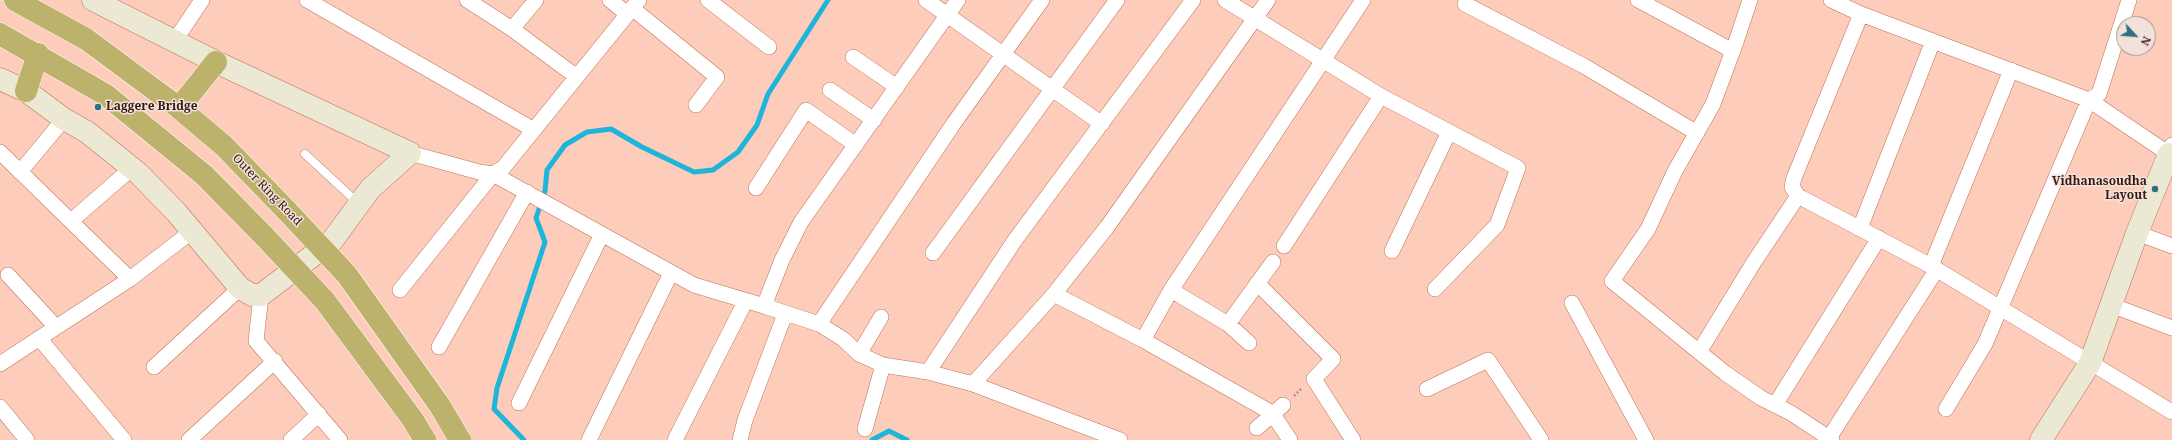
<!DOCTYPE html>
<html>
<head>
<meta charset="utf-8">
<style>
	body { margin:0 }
	#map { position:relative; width:2172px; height:440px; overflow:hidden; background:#feccba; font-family:"Noto Serif",serif }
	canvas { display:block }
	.north { position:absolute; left:2116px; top:16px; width:40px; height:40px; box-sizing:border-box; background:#f3e1db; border:1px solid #a89189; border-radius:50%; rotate:116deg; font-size:11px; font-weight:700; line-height:16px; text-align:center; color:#37190e }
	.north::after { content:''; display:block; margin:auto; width:14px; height:18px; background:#2e6f82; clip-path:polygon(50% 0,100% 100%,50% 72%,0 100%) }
</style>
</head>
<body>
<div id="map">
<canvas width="2172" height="440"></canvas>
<div class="north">N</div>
</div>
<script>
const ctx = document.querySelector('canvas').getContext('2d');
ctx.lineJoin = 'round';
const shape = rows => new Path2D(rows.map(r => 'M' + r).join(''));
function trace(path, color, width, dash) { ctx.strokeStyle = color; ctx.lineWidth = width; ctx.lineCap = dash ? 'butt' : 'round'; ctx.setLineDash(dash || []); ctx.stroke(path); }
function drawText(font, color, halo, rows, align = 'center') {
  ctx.font = font + ' "Noto Serif",serif'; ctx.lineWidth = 3; ctx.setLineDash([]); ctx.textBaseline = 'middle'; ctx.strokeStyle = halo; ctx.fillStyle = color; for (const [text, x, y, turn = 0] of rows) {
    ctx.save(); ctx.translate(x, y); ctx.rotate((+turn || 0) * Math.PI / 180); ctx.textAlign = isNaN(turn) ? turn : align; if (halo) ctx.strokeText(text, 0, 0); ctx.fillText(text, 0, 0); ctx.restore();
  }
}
trace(shape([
	[524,440,494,409,497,388,545,242,536,218,545,191,547,170,565,145,587,132,611,129,642,147,694,172,713,170,738,152,757,125,768,94,828,0],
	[872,440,889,431,907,440]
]), '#1eb5db', 5);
const lane = shape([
	[305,154,358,203]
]);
const street = shape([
	[307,0,534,130],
	[467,0,512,29,577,77],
	[610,0,627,14],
	[708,0,769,47],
	[926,0,1102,124],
	[1225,0,1381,96,1518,168,1497,225,1435,289],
	[1638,0,1733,51],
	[1750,0,1735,45,1713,104,1675,171,1648,229,1612,281,1725,373,1761,398,1791,413,1832,440],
	[1831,0,1861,14,2089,100,2169,154,2172,145],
	[1465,4,1584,66,1697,133],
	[632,8,717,77,696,105],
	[1861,14,1794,178,1792,187,1798,196,1931,266,2172,412],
	[512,29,536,0],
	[174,42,202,0],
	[853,57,897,87],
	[830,90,874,120],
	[0,152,130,279],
	[410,153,479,172,493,174,503,168,639,0],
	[20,172,64,119],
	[756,188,806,110,856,145],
	[71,221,132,168],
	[1860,228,1933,41],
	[2137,233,2172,246],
	[1284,246,1381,96],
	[1392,251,1449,132],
	[933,253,1117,0],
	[1931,266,2011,70],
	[8,275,56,327],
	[1257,283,1333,359,1314,379,1353,440],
	[400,290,493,174,694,285,764,306,782,260,801,222,958,0],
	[1171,290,1363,0],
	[1054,294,1143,340,1171,290,1228,324,1273,262],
	[261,295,256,341,340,440],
	[1572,303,1646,440],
	[2111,305,2172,328],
	[764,306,819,324,843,339,859,354,883,365,928,372,973,384,1120,440],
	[819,324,954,123,1042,0],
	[1228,324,1249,343],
	[39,338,124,440],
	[1143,340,1272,413,1290,440],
	[439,347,527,192],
	[1699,352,1754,262,1798,196],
	[859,354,881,317],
	[0,364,130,279,191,232],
	[154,367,240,288],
	[928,372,1015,240,1193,0],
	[973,384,1054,294,1107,227,1268,0],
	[1427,389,1488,360,1541,440],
	[519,403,602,234],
	[1775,405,1879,238],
	[0,407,27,440],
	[1946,409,1985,344,2089,100,2099,94,2129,0],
	[1257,428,1283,405],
	[865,429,883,365],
	[1829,438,1937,269],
	[189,440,275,361],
	[291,440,319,414],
	[589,440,671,273],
	[675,440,745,302],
	[740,440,745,420,785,314]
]);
const secondary = shape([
	[0,79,26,91,64,119,87,132,138,173,176,212,240,288,252,295,261,295,332,241,370,189,410,153,216,62,93,0],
	[2041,440,2090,363,2137,233,2169,154,2172,155]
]);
const highway = shape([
	[15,0,86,39,179,108,224,146,288,212],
	[0,34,106,95,204,175,265,237],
	[26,91,38,54],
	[179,108,216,62]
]);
trace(lane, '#bd7256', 9);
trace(street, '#bd7256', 16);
trace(secondary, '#bd7256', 23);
trace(highway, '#fff', 23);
trace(shape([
	[1294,396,1302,388]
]), '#b98e7e', 2.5, [2, 2]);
trace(lane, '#fff', 8);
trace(street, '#fff', 15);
trace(secondary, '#ebe8d3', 22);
trace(highway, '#bcb26b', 22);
const highwayBridge = shape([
	[288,212,347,275,440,406,460,440],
	[265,237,325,301,413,420,425,440]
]);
trace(highwayBridge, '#fff', 23, []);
trace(highwayBridge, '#bcb26b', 22);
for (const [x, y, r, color] of [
	[98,107,4,"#2e6f82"],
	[2155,189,4,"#2e6f82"]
]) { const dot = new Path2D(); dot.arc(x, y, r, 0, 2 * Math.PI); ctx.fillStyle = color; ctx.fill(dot); trace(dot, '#f3e1db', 1.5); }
drawText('bold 12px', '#37190e', '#f3e1db', [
	["Laggere Bridge",106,107],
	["Vidhanasoudha",2147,182,"right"],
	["Layout",2147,196,"right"]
], 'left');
drawText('12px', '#37190e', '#f3e1db', [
	["Outer Ring Road",267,190,46]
]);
</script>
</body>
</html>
